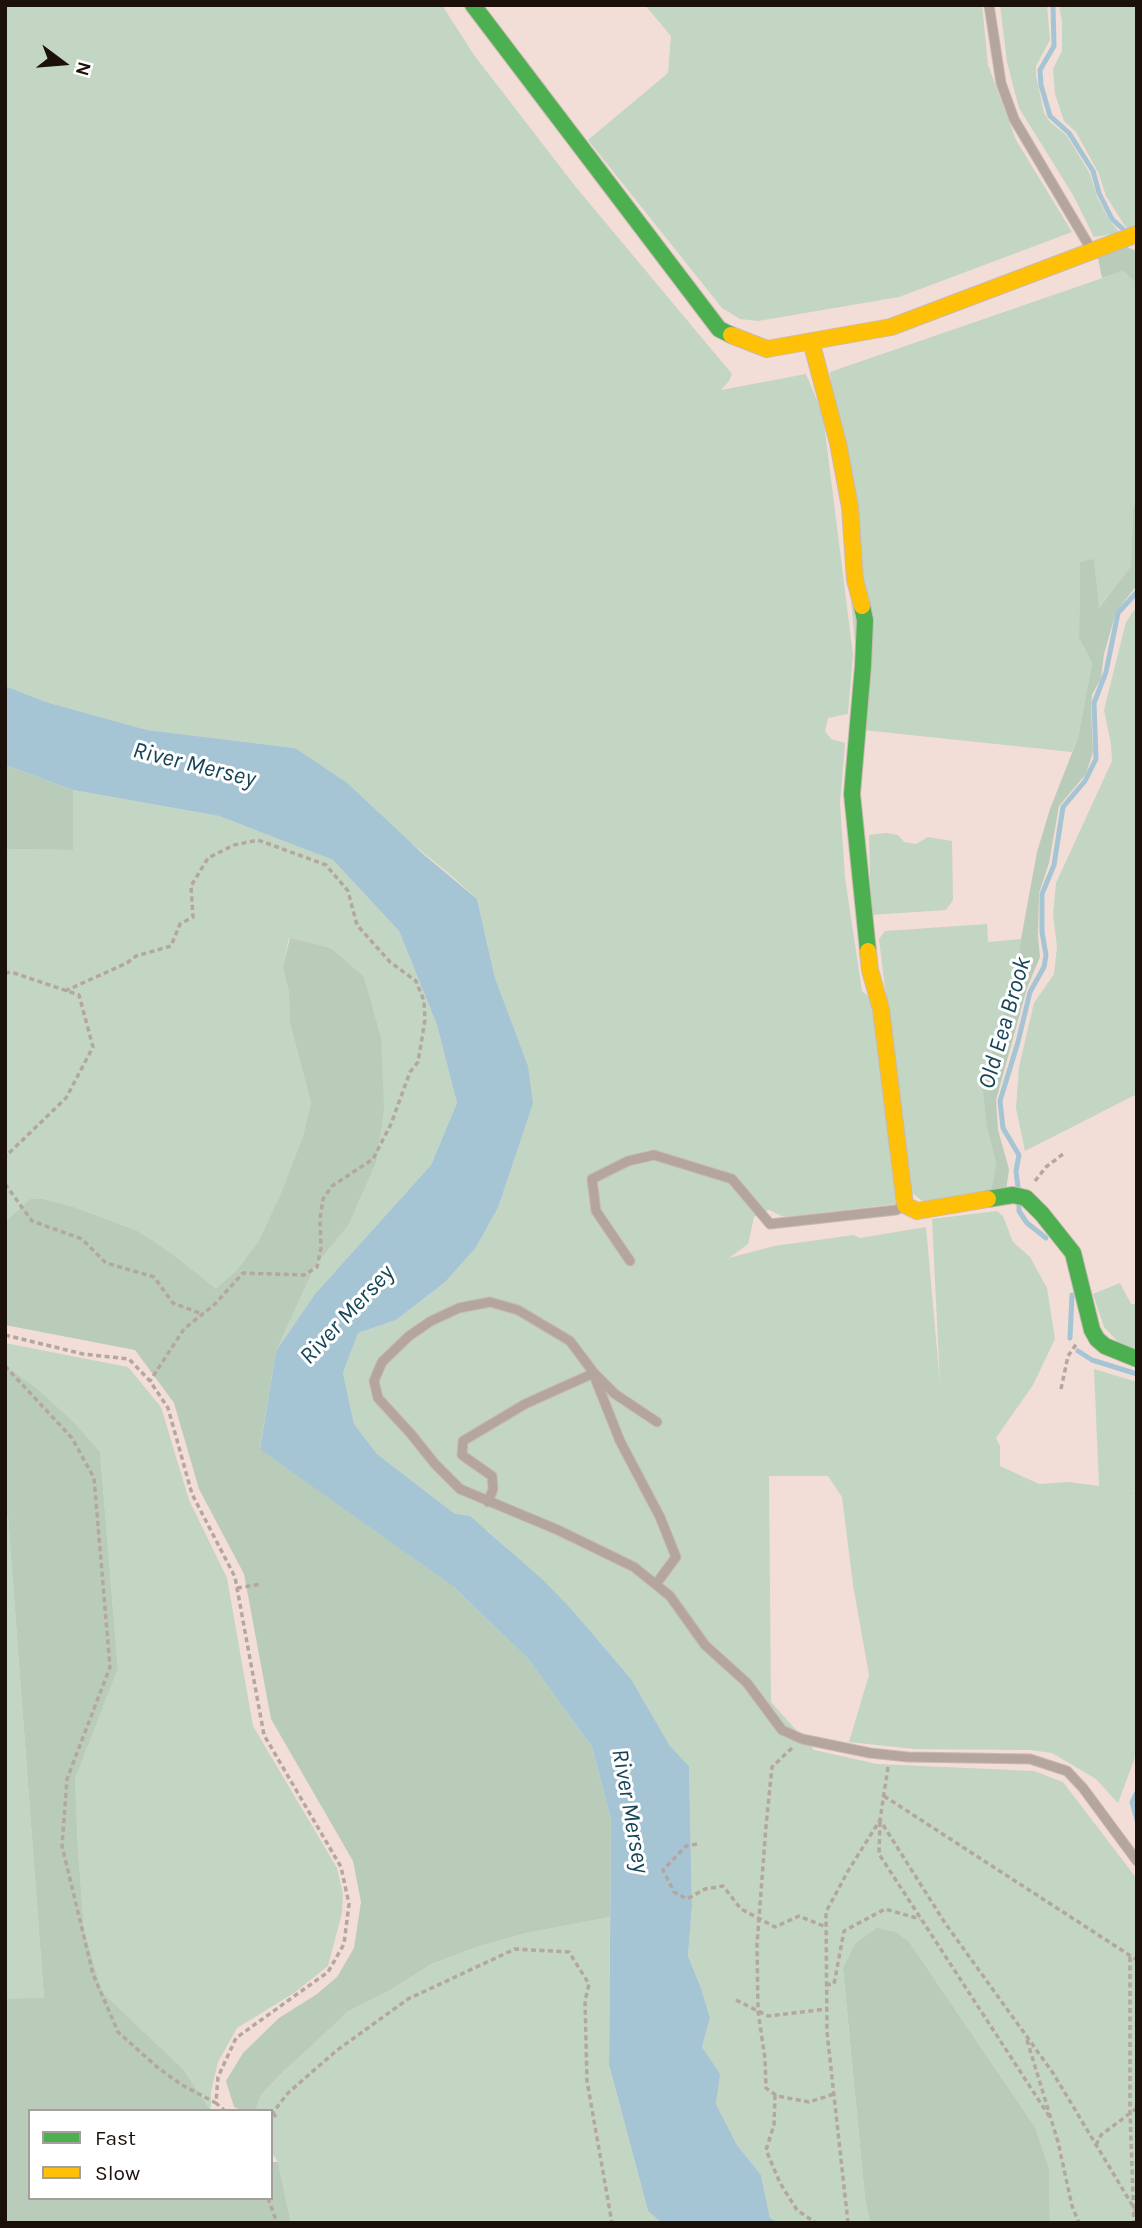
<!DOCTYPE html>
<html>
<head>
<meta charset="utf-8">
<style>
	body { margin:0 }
	#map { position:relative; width:1142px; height:2228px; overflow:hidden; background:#f2ded6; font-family:Karla,sans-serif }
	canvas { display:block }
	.frame { position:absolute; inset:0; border:7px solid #1c100a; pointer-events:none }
	.legend { position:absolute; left:28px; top:2109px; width:245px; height:91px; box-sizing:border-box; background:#fff; border:2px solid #a49f9d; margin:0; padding:9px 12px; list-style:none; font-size:21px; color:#1c100a }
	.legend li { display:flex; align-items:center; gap:14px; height:35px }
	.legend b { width:35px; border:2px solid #a49f9d }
	.north { position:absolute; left:28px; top:28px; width:70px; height:70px; -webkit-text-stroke:5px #fff; paint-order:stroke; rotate:106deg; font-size:19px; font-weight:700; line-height:28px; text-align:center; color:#1c100a }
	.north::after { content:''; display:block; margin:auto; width:24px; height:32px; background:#1c100a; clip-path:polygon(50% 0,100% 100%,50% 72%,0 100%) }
</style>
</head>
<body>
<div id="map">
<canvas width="1142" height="2228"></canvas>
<div class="frame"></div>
<ul class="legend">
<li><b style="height:9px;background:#4caf50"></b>Fast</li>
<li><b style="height:9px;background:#ffc107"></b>Slow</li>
</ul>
<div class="north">N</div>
</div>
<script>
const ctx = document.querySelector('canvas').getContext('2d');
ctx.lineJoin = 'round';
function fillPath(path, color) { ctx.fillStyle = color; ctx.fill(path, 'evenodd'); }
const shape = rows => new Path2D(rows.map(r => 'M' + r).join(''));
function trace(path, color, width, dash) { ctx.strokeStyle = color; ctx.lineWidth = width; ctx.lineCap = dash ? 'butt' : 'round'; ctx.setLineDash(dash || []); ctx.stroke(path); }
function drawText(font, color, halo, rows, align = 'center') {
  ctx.font = font + ' Karla,sans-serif'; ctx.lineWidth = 6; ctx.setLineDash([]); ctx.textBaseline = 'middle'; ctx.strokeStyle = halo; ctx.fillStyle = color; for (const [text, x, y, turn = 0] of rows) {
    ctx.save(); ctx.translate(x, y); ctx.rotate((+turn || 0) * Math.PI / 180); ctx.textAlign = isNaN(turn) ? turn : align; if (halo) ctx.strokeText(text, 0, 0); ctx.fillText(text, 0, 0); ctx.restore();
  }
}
fillPath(shape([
	[5,5,442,5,474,55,575,186,732,374,729,381,721,390,806,374,823,415,853,655,848,714,828,718,825,731,831,739,845,743,840,803,845,878,862,991,872,999,896,1204,784,1217,769,1210,754,1217,748,1244,729,1258,774,1246,854,1235,860,1238,926,1227,940,1383,932,1219,997,1211,1003,1216,1013,1242,1030,1257,1047,1288,1055,1339,1033,1385,996,1438,1000,1446,1000,1466,1039,1484,1069,1482,1099,1486,1094,1369,1137,1382,1137,1490,1131,1490,1137,1491,1137,1752,1118,1803,1096,1779,1052,1753,1030,1750,915,1749,849,1742,869,1675,853,1585,842,1497,828,1476,769,1476,771,1702,814,1750,877,1764,1034,1771,1063,1782,1137,1879,1137,2223,1050,2223,1049,2168,1035,2127,910,1943,843,1970,865,2198,870,2223,779,2223,770,2218,761,2175,737,2145,716,2104,719,2074,702,2047,710,2018,701,1988,688,1956,692,1906,689,1766,670,1746,631,1679,574,1612,488,1531,455,1514,377,1454,354,1424,343,1373,358,1333,396,1320,444,1283,528,1066,495,978,477,899,453,877,295,748,147,730,46,702,5,686],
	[645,5,982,5,988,65,1016,140,1072,232,899,297,758,321,740,319,722,308,588,140,668,73,671,36],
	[1000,5,1047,5,1050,40,1036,66,1036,76,1044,113,1049,121,1067,136,1090,174,1097,197,1110,221,1120,233,1094,237,1073,195,1019,108,1007,62],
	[1059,5,1137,5,1137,226,1127,229,1106,196,1099,174,1076,132,1064,121,1055,94,1053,69,1062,51,1062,21],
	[1123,271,1137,284,1137,491,1133,510,1131,566,1098,609,1094,560,1080,562,1079,638,1092,663,1078,738,1072,752,863,730,830,372],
	[1137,606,1137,1094,1025,1151,1016,1108,1019,1067,1034,1003,1054,974,1057,947,1053,915,1056,883,1112,761,1111,744,1104,710,1126,622],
	[73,790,219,816,333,860,399,931,437,1025,457,1103,431,1165,315,1294,276,1351,315,1266,348,1226,376,1163,381,1037,364,978,331,948,289,938,283,967,289,993,290,1023,311,1103,303,1136,281,1193,258,1242,236,1271,216,1290,138,1231,74,1207,44,1199,30,1199,5,1222,5,849,73,850],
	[886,833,898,835,904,842,916,844,928,837,952,841,953,900,946,910,871,915,869,835],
	[987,924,988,942,1021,939,1016,979,997,1031,987,1127,996,1164,991,1192,926,1204,910,1191,879,939,885,931],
	[1120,1283,1131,1304,1137,1304,1137,1352,1118,1342,1104,1327,1093,1294],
	[5,1343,128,1367,161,1407,189,1500,227,1578,253,1726,337,1868,343,1894,342,1913,328,1966,294,1993,237,2028,218,2062,211,2092,211,2111,183,2069,102,1992,84,1929,78,1849,75,1779,118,1669,100,1452,75,1423,35,1387,5,1367],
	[5,1511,8,1517,44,1999,5,1999],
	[610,1917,609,2066,648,2211,662,2223,291,2223,278,2162,271,2151,271,2111,255,2111,261,2095,317,2038,347,2012,392,1989,431,1964,477,1947,526,1933]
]), '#c3d5c3');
fillPath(shape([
	[1121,245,1137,251,1137,284,1123,271,1102,278,1098,258],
	[1137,491,1137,585,1116,612,1104,654,1101,678,1092,695,1091,707,1093,752,1086,774,1059,806,1049,863,1039,893,1038,936,1040,957,1027,988,996,1100,998,1130,1009,1169,1006,1191,991,1192,996,1164,987,1127,983,1090,997,1031,1016,979,1021,939,1037,852,1050,809,1078,738,1092,663,1079,638,1080,562,1094,559,1099,608,1131,566,1133,510],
	[5,765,73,790,73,850,5,849],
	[290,938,331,948,364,977,381,1037,384,1109,376,1163,348,1226,315,1266,276,1351,260,1448,455,1588,528,1659,592,1747,611,1820,610,1917,526,1933,477,1947,431,1964,392,1989,347,2012,285,2070,261,2095,255,2111,244,2111,234,2107,226,2081,243,2053,279,2018,317,1994,337,1977,354,1948,361,1902,353,1861,271,1719,244,1574,199,1489,174,1403,135,1350,5,1325,5,1222,30,1199,44,1199,74,1207,138,1231,173,1255,216,1289,236,1271,258,1242,281,1193,303,1136,311,1103,290,1023,289,993,283,967],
	[5,1366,35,1387,75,1423,100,1452,118,1669,75,1779,78,1849,84,1929,102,1992,183,2069,211,2111,30,2111,30,2198,271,2198,271,2162,278,2162,291,2223,5,2223,5,1999,44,1998,8,1517,5,1511],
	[877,1928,896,1932,910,1943,1035,2127,1049,2168,1050,2223,870,2223,865,2198,843,1969,855,1944]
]), '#b8ccb9');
fillPath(shape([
	[5,686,46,702,147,730,295,748,347,783,422,853,477,899,495,978,528,1066,533,1103,498,1207,476,1247,444,1283,396,1320,358,1333,343,1373,354,1424,377,1454,455,1514,470,1516,543,1580,574,1612,631,1679,670,1746,689,1766,692,1906,688,1956,701,1988,710,2018,702,2047,720,2074,716,2104,737,2145,761,2175,770,2218,779,2223,662,2223,648,2211,609,2065,611,1820,592,1747,528,1659,455,1588,260,1449,276,1351,315,1294,431,1165,457,1103,437,1025,399,931,333,860,219,816,73,790,5,765]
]), '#a5c5d4');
trace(shape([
	[1053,5,1054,46,1040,70,1041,85,1050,116,1069,133,1093,171,1099,193,1112,219,1125,231],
	[1018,1187,1016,1171,1019,1155,1003,1128,1000,1101,1018,1042,1030,992,1044,967,1046,955,1042,932,1042,894,1054,865,1063,807,1085,781,1096,759,1094,703,1106,672,1118,613,1137,592],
	[1019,1203,1019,1211,1027,1223,1046,1238],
	[1070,1338,1072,1295],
	[1078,1351,1092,1360,1137,1374],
	[1137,1792,1132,1802,1137,1820]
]), '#a5c5d4', 5);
const lane = shape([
	[989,5,1001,83,1014,119,1091,249],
	[630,1261,596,1211,592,1179,628,1161,654,1155,732,1179,770,1224,896,1210,904,1206],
	[595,1378,620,1441,660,1517,676,1557,656,1584],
	[657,1422,615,1394,594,1373,570,1341,518,1310,490,1302,459,1308,431,1321,409,1336,382,1362,374,1381,378,1398,411,1434,435,1464,460,1489,558,1530,634,1567,670,1596,705,1645,747,1683,782,1730,802,1739,870,1753,908,1757,1030,1759,1067,1771,1083,1788,1137,1861],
	[488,1502,493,1489,492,1476,462,1455,463,1441,525,1404,594,1373]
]);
const fast = shape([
	[473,5,719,329,731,335],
	[862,606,865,620,863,666,852,794,868,951],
	[988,1199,1013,1195,1026,1198,1042,1214,1073,1253,1092,1330,1097,1339,1105,1346,1137,1359]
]);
const slow = shape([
	[731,335,767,349,891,327,1137,234],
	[811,341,838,443,850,507,855,580,862,606],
	[868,951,870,970,881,1009,905,1205,917,1211,988,1199]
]);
trace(lane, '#c9bab4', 11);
trace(fast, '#c9bab4', 18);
trace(slow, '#c9bab4', 18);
trace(shape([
	[5,973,11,972,79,995,93,1047,66,1098,5,1157],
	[65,991,127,963,136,956,171,946,180,924,193,917,191,886,208,858,234,845,258,840,326,865,348,891,357,925,390,962,416,981,424,1001,425,1020,418,1062,410,1072,391,1124,373,1159,332,1186,323,1199,320,1219,321,1248,317,1267,304,1275,243,1273,215,1304,184,1329,150,1381],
	[1035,1181,1046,1167,1063,1154],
	[5,1184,32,1221,82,1239,106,1263,154,1277,173,1303,202,1314],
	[5,1335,83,1354,129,1359,150,1381,168,1408,192,1494,235,1577,264,1735,341,1867,349,1904,344,1944,328,1972,236,2038,218,2077,216,2103,225,2111],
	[5,1366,72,1438,94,1478,110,1667,67,1779,62,1846,93,1974,118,2032,157,2067,182,2085,216,2103],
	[1061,1389,1068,1356,1077,1343],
	[237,1588,261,1584],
	[792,1748,772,1767,766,1826,757,1944,758,2011,765,2059,766,2088,777,2096,809,2102,834,2094],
	[888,1767,880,1820,945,1923,1053,2073,1137,2213],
	[884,1796,1137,1960],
	[880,1822,879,1854,1051,2119],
	[697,1844,686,1846,663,1870,674,1892,687,1899,705,1889,723,1886,741,1909,775,1927,799,1916,826,1927],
	[1130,1957,1130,2112,1134,2223],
	[826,1985,834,1984,844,1931,885,1909,920,1919],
	[736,2000,768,2016,827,2009],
	[1027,2040,1058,2142,1072,2206,1079,2223],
	[775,2095,774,2125,766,2150,780,2183,797,2210,816,2223],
	[273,2113,278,2120],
	[271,2115,288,2093,336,2051,408,1999,515,1949,569,1952,589,1984,585,2001,587,2081,612,2223],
	[1096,2145,1101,2135,1137,2108],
	[268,2198,277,2223],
	[848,2223,827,2032,826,1912,848,1871,880,1820]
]), '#b4a79f', 3.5, [5, 3.5]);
trace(lane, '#b5a69d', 9);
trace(fast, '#4caf50', 16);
trace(slow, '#ffc107', 16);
drawText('italic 24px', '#174558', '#fff', [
	["River Mersey",194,765,14],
	["Old Eea Brook",1005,1023,-74],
	["River Mersey",347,1315,-47],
	["River Mersey",630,1811,80]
]);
</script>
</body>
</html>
